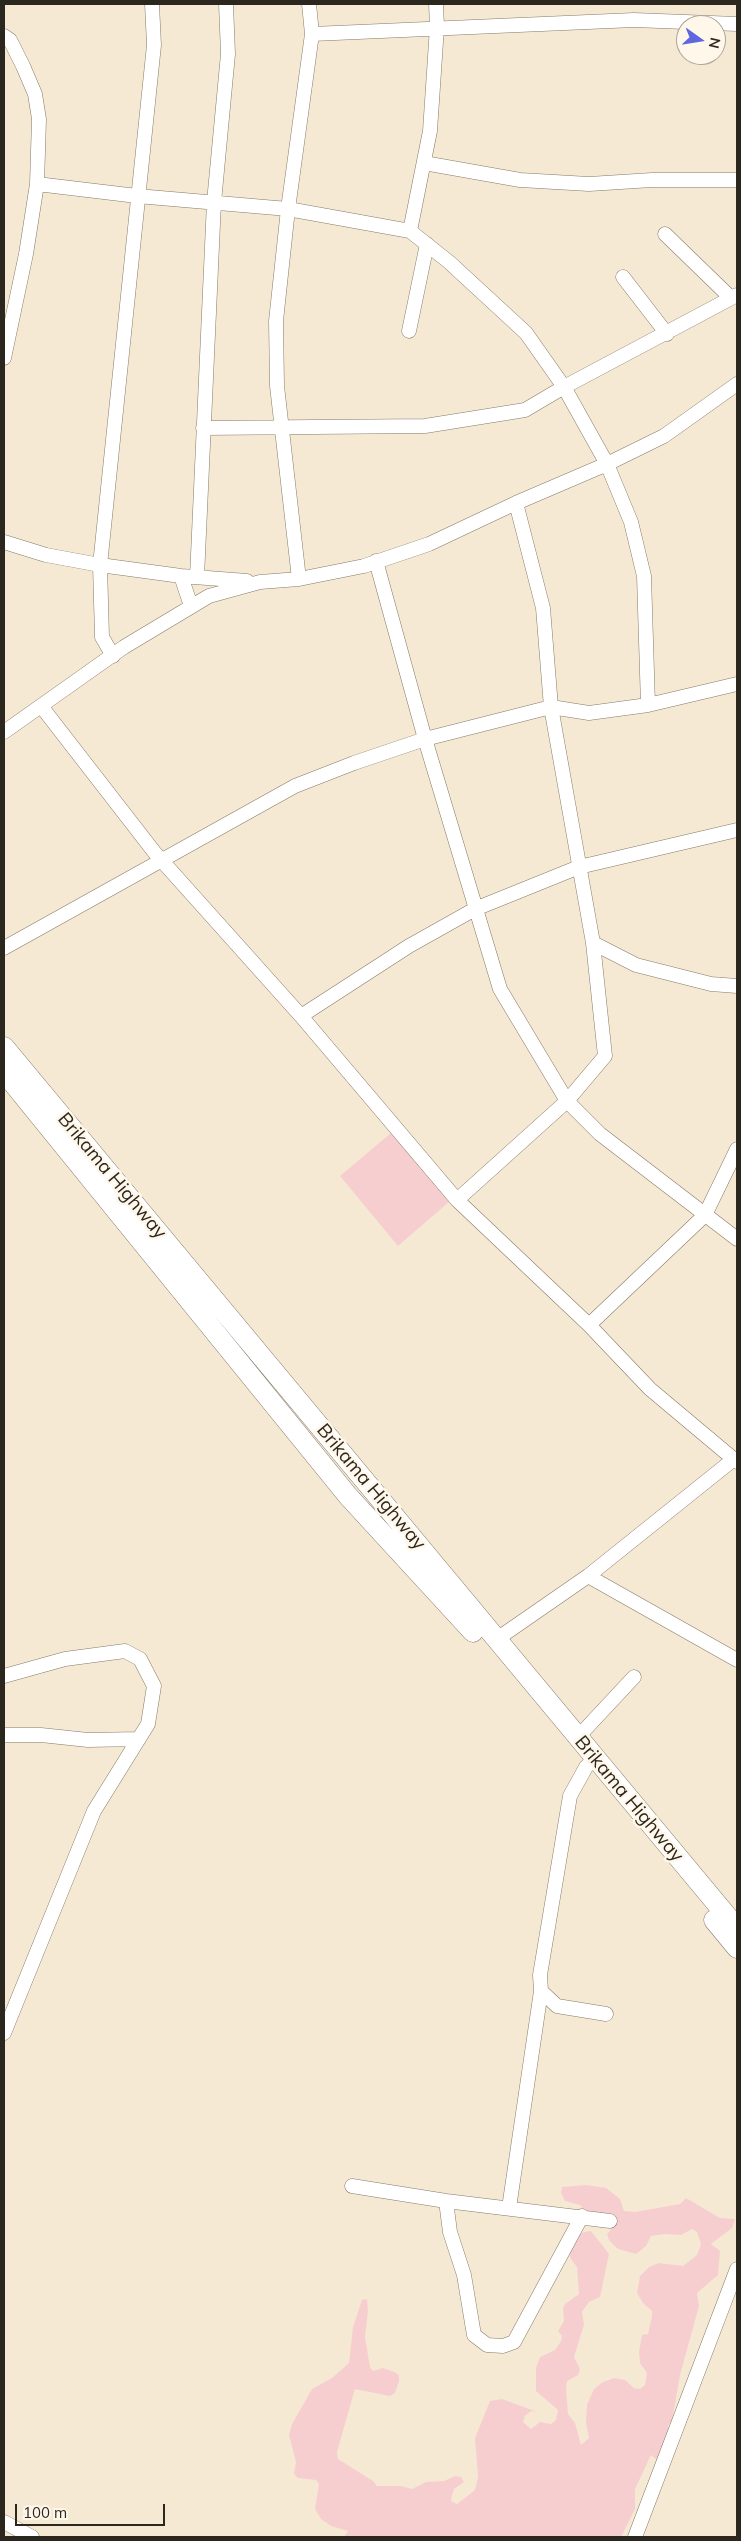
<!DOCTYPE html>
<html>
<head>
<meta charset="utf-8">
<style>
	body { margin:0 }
	#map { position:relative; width:741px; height:2541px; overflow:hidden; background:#f6e9d4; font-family:Mulish,sans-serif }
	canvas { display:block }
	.frame { position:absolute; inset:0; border:5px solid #2b271f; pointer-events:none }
	.north { position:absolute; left:676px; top:15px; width:50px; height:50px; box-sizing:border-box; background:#fff7ea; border:1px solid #aaa499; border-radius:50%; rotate:103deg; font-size:14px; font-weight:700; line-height:20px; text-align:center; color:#2b271f }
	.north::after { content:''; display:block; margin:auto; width:18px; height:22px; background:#5e67df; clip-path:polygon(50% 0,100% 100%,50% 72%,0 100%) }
	.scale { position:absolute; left:15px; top:2504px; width:150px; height:22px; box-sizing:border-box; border:2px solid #2b271f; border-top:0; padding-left:6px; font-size:15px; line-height:18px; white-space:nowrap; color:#2b271f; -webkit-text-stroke:4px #fff7ea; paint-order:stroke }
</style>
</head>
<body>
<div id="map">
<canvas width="741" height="2541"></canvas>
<div class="frame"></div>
<div class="north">N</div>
<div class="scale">100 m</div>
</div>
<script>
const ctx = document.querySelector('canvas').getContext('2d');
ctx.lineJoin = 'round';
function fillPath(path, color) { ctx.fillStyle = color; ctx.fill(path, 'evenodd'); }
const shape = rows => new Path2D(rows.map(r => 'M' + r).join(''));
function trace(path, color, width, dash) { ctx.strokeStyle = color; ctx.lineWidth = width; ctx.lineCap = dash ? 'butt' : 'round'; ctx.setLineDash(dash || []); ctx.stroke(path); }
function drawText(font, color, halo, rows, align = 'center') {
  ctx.font = font + ' Mulish,sans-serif'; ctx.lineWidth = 5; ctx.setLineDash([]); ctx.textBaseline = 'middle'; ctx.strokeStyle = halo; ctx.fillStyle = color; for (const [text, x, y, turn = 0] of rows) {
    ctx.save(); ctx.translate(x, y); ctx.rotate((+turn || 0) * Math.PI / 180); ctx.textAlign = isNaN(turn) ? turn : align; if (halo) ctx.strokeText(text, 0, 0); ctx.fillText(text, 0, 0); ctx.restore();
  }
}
fillPath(shape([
	[391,1133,449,1202,398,1246,340,1176],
	[586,2185,606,2188,620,2199,624,2211,635,2212,680,2204,686,2198,720,2218,735,2219,732,2228,711,2244,720,2251,718,2275,697,2293,699,2306,680,2375,672,2421,668,2425,670,2437,659,2462,651,2455,635,2489,635,2509,621,2537,344,2537,348,2531,331,2526,321,2519,315,2509,319,2484,316,2480,298,2478,294,2474,296,2462,289,2435,292,2424,312,2389,332,2378,349,2363,353,2327,362,2300,367,2299,368,2311,365,2337,370,2367,373,2371,383,2368,394,2372,399,2375,399,2381,395,2393,390,2396,355,2389,337,2452,338,2459,373,2481,377,2486,401,2486,412,2489,426,2482,444,2481,455,2476,461,2477,464,2482,454,2489,452,2495,451,2501,457,2504,475,2490,478,2477,475,2438,490,2401,502,2399,537,2412,531,2411,525,2416,523,2422,531,2429,540,2422,551,2424,556,2420,558,2410,536,2391,536,2368,540,2357,555,2350,561,2341,562,2336,558,2331,564,2321,563,2309,565,2304,579,2294,577,2267,570,2258,570,2252,576,2236,585,2232,591,2231,609,2254,600,2297,589,2302,582,2312,584,2325,574,2357,580,2369,578,2375,567,2381,566,2388,568,2414,575,2423,581,2445,589,2438,586,2422,587,2405,594,2389,603,2382,614,2378,625,2380,634,2388,640,2389,645,2385,647,2373,640,2363,639,2352,642,2335,648,2334,652,2316,652,2311,643,2303,637,2293,640,2276,649,2267,659,2263,683,2266,697,2255,701,2244,697,2232,692,2229,681,2235,664,2234,651,2236,646,2246,636,2254,618,2249,609,2240,607,2234,618,2222,616,2217,611,2213,586,2213,580,2205,565,2201,561,2193,562,2187]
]), '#f7ced0');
const minor = shape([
	[312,34,634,20,737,24],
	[4,36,10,40,23,66,35,94,39,119,37,184,26,254,4,358],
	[424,163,520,180,589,184,652,180,737,180],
	[37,184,137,196,288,209,410,231,449,262,526,333,564,387,607,464,631,522,644,576,648,705],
	[410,231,430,131,437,27,436,4],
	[665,234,731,298],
	[623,277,667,334],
	[409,331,427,244],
	[203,428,425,426,525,410,564,387,737,295],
	[4,542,46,555,100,565,181,576,247,581],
	[376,561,425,739,500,989,567,1101,600,1134,737,1239],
	[181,576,191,606],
	[197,577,214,202,228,54,226,4],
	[299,579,277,386,276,321,288,209,312,34,309,4],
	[113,656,102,637,100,565,154,45,152,4],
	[41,706,155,853,301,1016,457,1200,589,1325,650,1389,737,1462],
	[4,732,124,647,209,596,260,582,299,579,364,566,429,544,516,503,607,464,664,436,737,384],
	[593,943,636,965,711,984,737,986],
	[4,948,295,786,354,763,425,739,551,707,589,713,648,705,737,684],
	[301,1016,409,946,475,909,579,867,737,830],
	[457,1200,567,1101,605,1056,593,943,551,707,543,608,516,503],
	[589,1325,705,1215,737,1149],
	[588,1576,737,1660],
	[497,1639,588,1576,734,1459],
	[4,1676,65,1659,125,1651,140,1659,154,1686,148,1724,94,1811,4,2033],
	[4,1735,41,1735,88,1740,139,1739],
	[578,1737,634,1677],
	[595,1758,586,1767,570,1796,540,1975,541,1991,557,2006,606,2014],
	[352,2186,446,2201,610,2221],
	[446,2201,450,2232,464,2275,474,2335,487,2345,503,2346,514,2342,582,2216],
	[509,2208,541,1991],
	[4,2522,32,2537],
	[635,2537,737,2269]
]);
const highway = shape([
	[4,1047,737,1928],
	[4,1072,348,1496,473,1632],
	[714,1920,737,1948]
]);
trace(minor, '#857a67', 15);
trace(highway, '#857a67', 21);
trace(minor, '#fff', 14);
trace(highway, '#fff', 20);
drawText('19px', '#2b271f', '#fff7ea', [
	["Brikama Highway",112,1176,50],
	["Brikama Highway",371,1487,50],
	["Brikama Highway",629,1799,50]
]);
</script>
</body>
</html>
